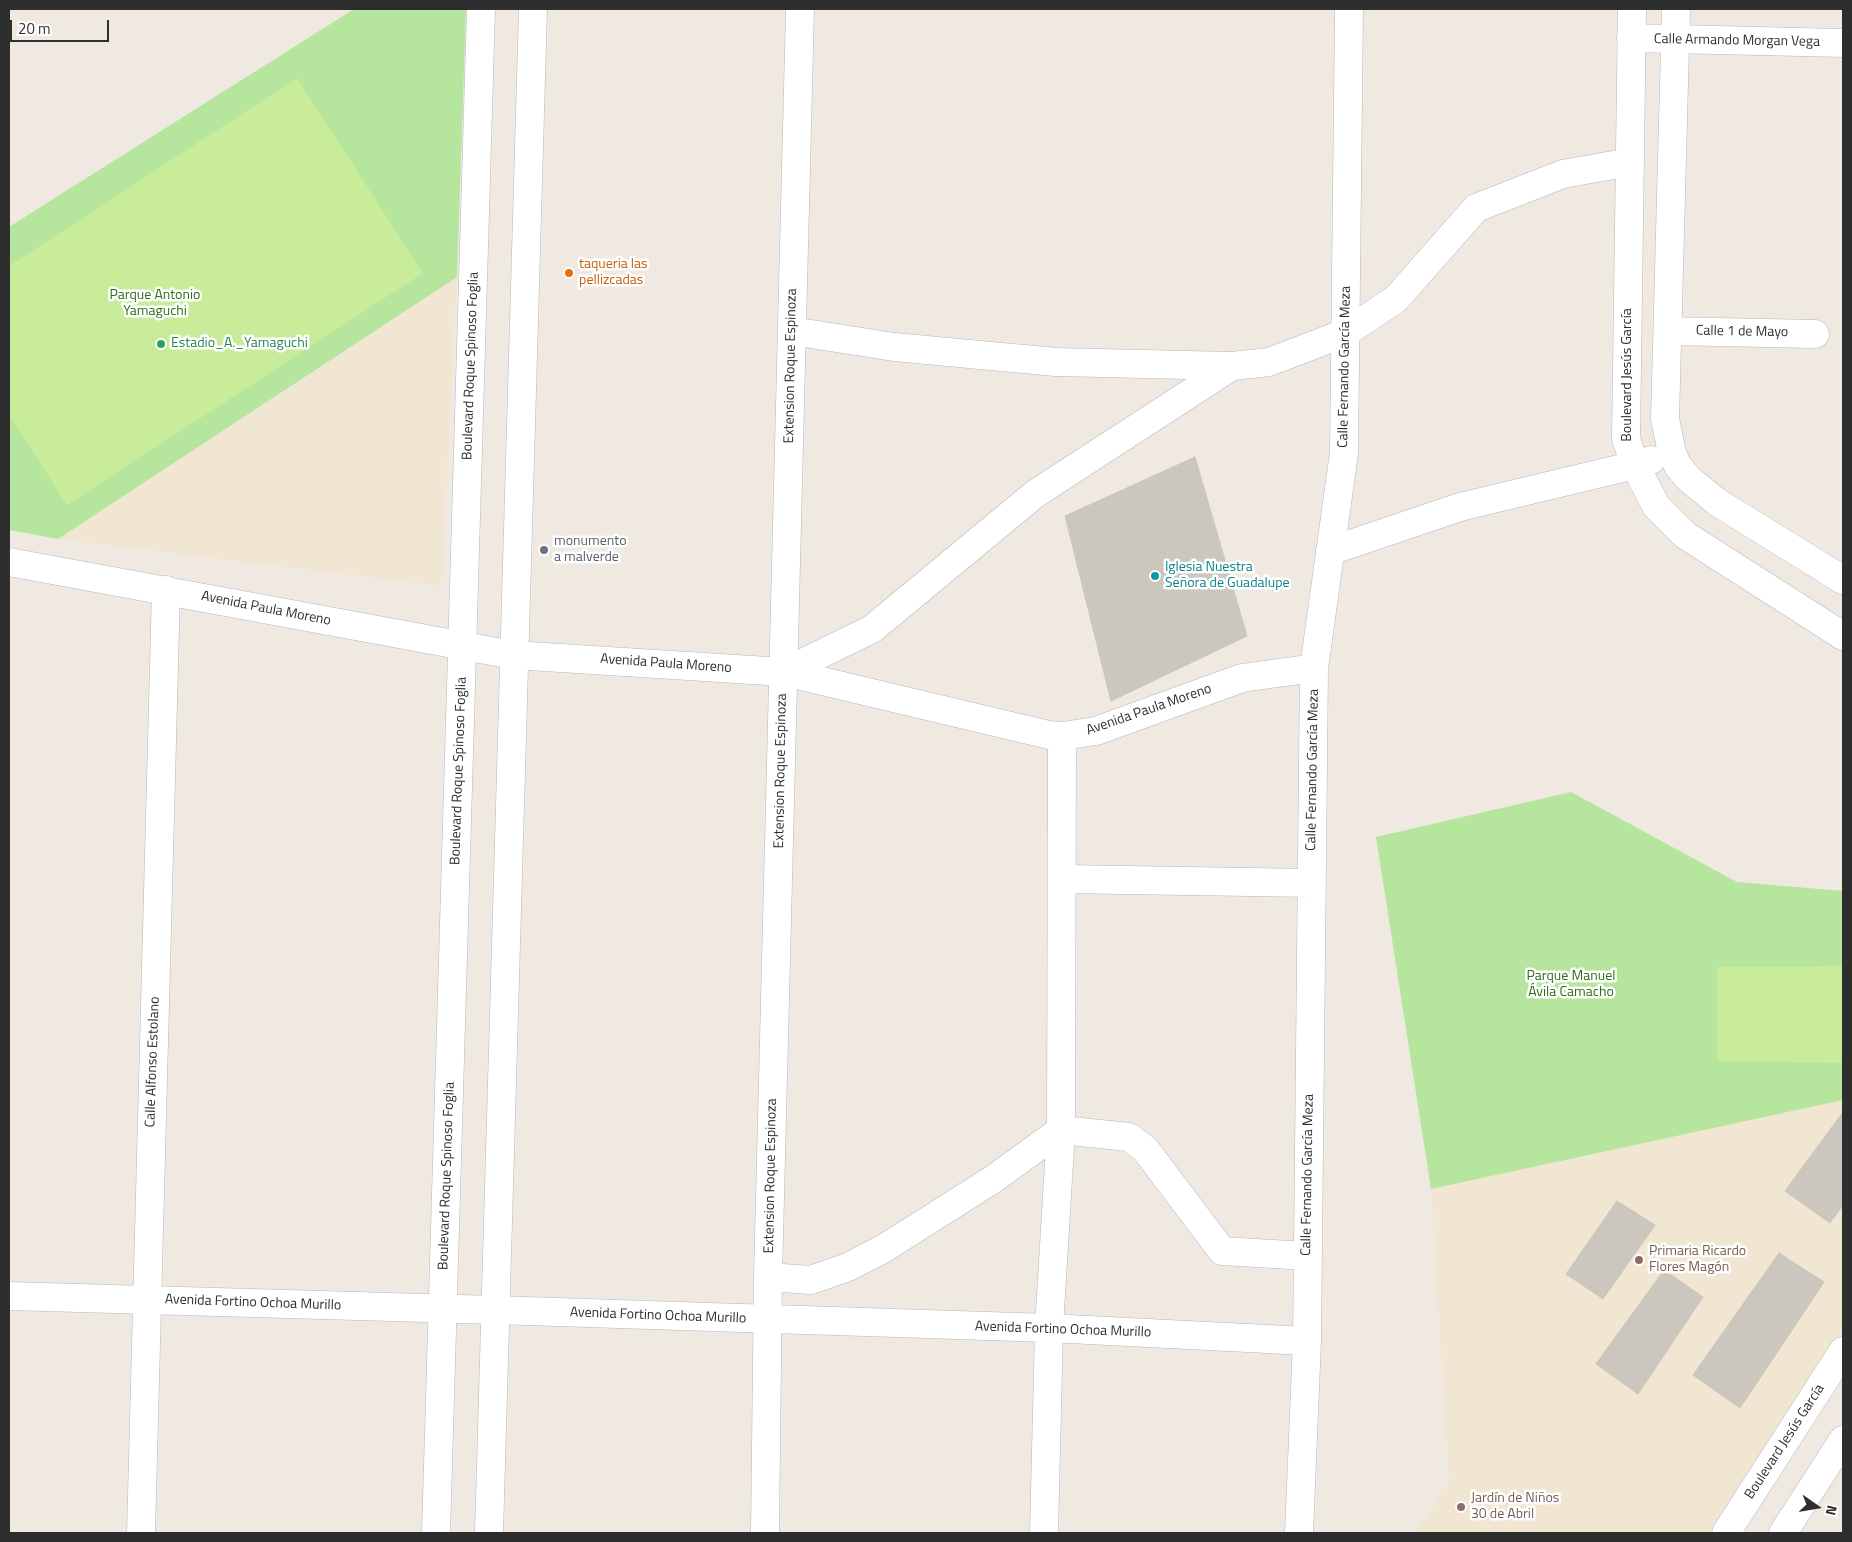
<!DOCTYPE html>
<html>
<head>
<meta charset="utf-8">
<style>
	body { margin:0 }
	#map { position:relative; width:1852px; height:1542px; overflow:hidden; background:#efe9e1; font-family:"Titillium Web",sans-serif }
	canvas { display:block }
	.frame { position:absolute; inset:0; border:10px solid #2e2e2e; pointer-events:none }
	.north { position:absolute; left:1792px; top:1482px; width:50px; height:50px; -webkit-text-stroke:4px #fff; paint-order:stroke; rotate:103deg; font-size:14px; font-weight:700; line-height:20px; text-align:center; color:#2e2e2e }
	.north::after { content:''; display:block; margin:auto; width:18px; height:22px; background:#2e2e2e; clip-path:polygon(50% 0,100% 100%,50% 72%,0 100%) }
	.scale { position:absolute; left:10px; top:20px; width:99px; height:22px; box-sizing:border-box; border:2px solid #2e2e2e; border-top:0; padding-left:6px; font-size:15px; line-height:18px; white-space:nowrap; color:#2e2e2e; -webkit-text-stroke:4px #fff; paint-order:stroke }
</style>
</head>
<body>
<div id="map">
<canvas width="1852" height="1542"></canvas>
<div class="frame"></div>
<div class="north">N</div>
<div class="scale">20 m</div>
</div>
<script>
const ctx = document.querySelector('canvas').getContext('2d');
ctx.lineJoin = 'round';
function fillPath(path, color) { ctx.fillStyle = color; ctx.fill(path, 'evenodd'); }
const shape = rows => new Path2D(rows.map(r => 'M' + r).join(''));
function trace(path, color, width, dash) { ctx.strokeStyle = color; ctx.lineWidth = width; ctx.lineCap = dash ? 'butt' : 'round'; ctx.setLineDash(dash || []); ctx.stroke(path); }
function drawText(font, color, halo, rows, align = 'center') {
  ctx.font = font + ' "Titillium Web",sans-serif'; ctx.lineWidth = 5; ctx.setLineDash([]); ctx.textBaseline = 'middle'; ctx.strokeStyle = halo; ctx.fillStyle = color; for (const [text, x, y, turn = 0] of rows) {
    ctx.save(); ctx.translate(x, y); ctx.rotate((+turn || 0) * Math.PI / 180); ctx.textAlign = isNaN(turn) ? turn : align; if (halo) ctx.strokeText(text, 0, 0); ctx.fillText(text, 0, 0); ctx.restore();
  }
}
fillPath(shape([
	[457,277,441,586,58,539],
	[1843,1100,1843,1331,1711,1533,1415,1533,1449,1481,1431,1189]
]), '#f0e6d1');
fillPath(shape([
	[354,9,466,9,457,277,58,539,9,530,9,227],
	[1571,792,1737,882,1843,891,1843,1100,1431,1189,1376,837]
]), '#b6e59e');
fillPath(shape([
	[297,78,423,273,67,505,9,415,9,266],
	[1843,966,1843,1063,1717,1061,1717,967]
]), '#c9ec9a');
const building = shape([
	[1195,457,1247,636,1111,701,1065,516,1195,457],
	[1843,1112,1843,1205,1830,1223,1785,1191,1843,1112],
	[1617,1201,1655,1225,1603,1299,1566,1274,1617,1201],
	[1779,1253,1824,1282,1740,1408,1693,1375,1779,1253],
	[1664,1270,1703,1297,1638,1394,1596,1364,1664,1270]
]);
fillPath(building, '#cbc7bf');
trace(building, '#cbc5ba', 1);
const minor = shape([
	[1632,9,1626,439,1635,465,1656,506,1685,535,1843,636],
	[1676,9,1665,419,1672,453,1678,466,1689,479,1717,502,1843,580],
	[1631,38,1843,43],
	[792,331,894,347,1056,362,1232,366,1269,362,1345,333,1396,299,1476,208,1563,174,1630,162],
	[1668,331,1815,334],
	[1330,551,1460,507,1635,465,1651,460],
	[9,562,513,655,784,672,1049,735,1062,736,1096,731,1242,678,1314,668],
	[784,672,872,629,1035,494,1232,366],
	[1062,879,1312,883],
	[768,1277,811,1280,848,1267,883,1249,992,1180,1061,1130,1129,1137,1145,1149,1222,1251,1307,1256],
	[9,1296,495,1310,1049,1328,1307,1341],
	[141,1533,166,590],
	[765,1533,768,1277,800,9],
	[1044,1533,1049,1328,1061,1130,1062,736],
	[1299,1533,1307,1341,1314,668,1344,453,1349,9],
	[1726,1533,1843,1351],
	[1783,1533,1843,1440]
]);
const tertiary = shape([
	[436,1533,481,9],
	[489,1533,533,9]
]);
trace(minor, '#b4b7c1', 29);
trace(tertiary, '#b4b7c1', 29);
trace(minor, '#fff', 28);
trace(tertiary, '#fff', 28);
for (const [x, y, r, color] of [
	[569,273,5,"#e8710a"],
	[161,344,5,"#2e9e5b"],
	[544,550,5,"#6b7280"],
	[1155,576,5,"#0f9aa8"],
	[1639,1260,5,"#8d6e63"],
	[1461,1507,5,"#8d6e63"]
]) { const dot = new Path2D(); dot.arc(x, y, r, 0, 2 * Math.PI); ctx.fillStyle = color; ctx.fill(dot); trace(dot, '#fff', 2); }
drawText('14px', '#2e2e2e', '#fff', [
	["Calle Armando Morgan Vega",1737,41,1],
	["Calle 1 de Mayo",1742,332,1],
	["Boulevard Roque Spinoso Foglia",471,366,-88],
	["Extension Roque Espinoza",791,366,-89],
	["Calle Fernando García Meza",1345,367,-89],
	["Boulevard Jesús García",1628,375,-90],
	["Avenida Paula Moreno",266,609,11],
	["Avenida Paula Moreno",666,664,4],
	["Avenida Paula Moreno",1149,710,-19],
	["Calle Fernando García Meza",1313,770,-89],
	["Boulevard Roque Spinoso Foglia",459,771,-88],
	["Extension Roque Espinoza",781,771,-89],
	["Calle Alfonso Estolano",153,1062,-88],
	["Calle Fernando García Meza",1308,1175,-89],
	["Boulevard Roque Spinoso Foglia",447,1176,-88],
	["Extension Roque Espinoza",771,1176,-89],
	["Avenida Fortino Ochoa Murillo",253,1303,2],
	["Avenida Fortino Ochoa Murillo",658,1316,2],
	["Avenida Fortino Ochoa Murillo",1063,1330,2],
	["Boulevard Jesús García",1785,1442,-57]
]);
drawText('14px', '#c56008', '#fff', [
	["taqueria las",579,265],
	["pellizcadas",579,281]
], 'left');
drawText('14px', '#2c6e1b', '#fff', [
	["Parque Antonio",155,296],
	["Yamaguchi",155,312],
	["Parque Manuel",1571,977],
	["Ávila Camacho",1571,993]
]);
drawText('14px', '#27864d', '#fff', [
	["Estadio_A._Yamaguchi",171,344]
], 'left');
drawText('14px', '#5b616d', '#fff', [
	["monumento",554,542],
	["a malverde",554,558]
], 'left');
drawText('14px', '#0d838f', '#fff', [
	["Iglesia Nuestra",1165,568],
	["Señora de Guadalupe",1165,584]
], 'left');
drawText('14px', '#785e54', '#fff', [
	["Primaria Ricardo",1649,1252],
	["Flores Magón",1649,1268],
	["Jardín de Niños",1471,1499],
	["30 de Abril",1471,1515]
], 'left');
</script>
</body>
</html>
